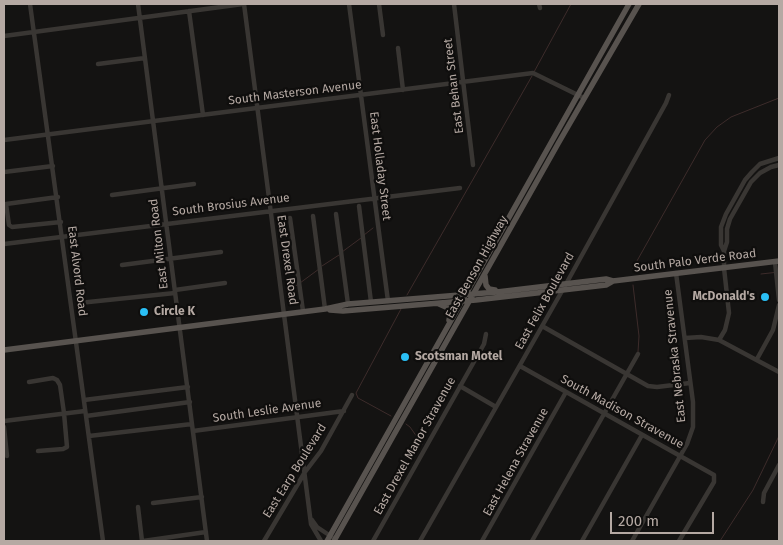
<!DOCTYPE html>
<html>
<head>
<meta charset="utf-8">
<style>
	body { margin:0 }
	#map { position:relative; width:783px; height:545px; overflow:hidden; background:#141312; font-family:"Fira Sans",sans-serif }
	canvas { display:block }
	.frame { position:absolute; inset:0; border:5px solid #b5a9a3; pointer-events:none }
	.scale { position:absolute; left:610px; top:512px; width:104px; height:22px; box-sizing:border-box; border:2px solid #b5a9a3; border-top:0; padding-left:6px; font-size:15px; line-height:18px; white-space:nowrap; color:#b5a9a3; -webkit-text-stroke:4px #0f0e0d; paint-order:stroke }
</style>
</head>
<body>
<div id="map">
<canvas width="783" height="545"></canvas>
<div class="frame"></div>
<div class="scale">200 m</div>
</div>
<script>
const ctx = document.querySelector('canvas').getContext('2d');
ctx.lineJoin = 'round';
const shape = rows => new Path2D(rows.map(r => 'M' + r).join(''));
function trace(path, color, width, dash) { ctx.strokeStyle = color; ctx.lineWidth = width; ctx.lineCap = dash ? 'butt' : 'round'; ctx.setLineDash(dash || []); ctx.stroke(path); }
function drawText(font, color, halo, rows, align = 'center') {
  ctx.font = font + ' "Fira Sans",sans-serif'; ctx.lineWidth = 4.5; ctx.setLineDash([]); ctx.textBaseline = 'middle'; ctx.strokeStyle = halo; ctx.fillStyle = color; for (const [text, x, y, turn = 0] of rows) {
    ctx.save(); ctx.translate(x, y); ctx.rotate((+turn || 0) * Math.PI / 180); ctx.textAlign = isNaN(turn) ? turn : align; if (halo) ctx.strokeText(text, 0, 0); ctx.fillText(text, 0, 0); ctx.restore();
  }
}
trace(shape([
	[534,72,571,4],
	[364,235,373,228],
	[342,252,361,238],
	[322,266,339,255],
	[633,268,705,140,717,127,731,117,779,98],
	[761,274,779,272],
	[300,283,319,269],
	[633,285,639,336,638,352],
	[287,291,297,285],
	[407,295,532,76],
	[391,416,358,398,356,393,401,309],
	[406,424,410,427,422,444],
	[720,541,753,490,779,436]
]), '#3d2c2b', 1);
trace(shape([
	[30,4,103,541],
	[138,4,207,541],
	[244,4,311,524,321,541],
	[349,4,388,301],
	[379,4,383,35],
	[454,4,473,165],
	[539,4,540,8],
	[189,11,203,115],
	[4,36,243,4],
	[398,48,403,90],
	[98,64,145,58],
	[4,140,533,73,584,98],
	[779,158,760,164,752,172,745,180,726,214,721,227,721,245,724,251,727,242,727,229,730,219,751,182,760,173,771,167,779,165],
	[4,172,53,166],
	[112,195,194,184],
	[58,197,6,204,9,225,12,227,61,222],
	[359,206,371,302],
	[336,214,348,304],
	[313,216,325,309],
	[290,218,303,311],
	[4,244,460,188],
	[775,262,779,300],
	[122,265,221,252],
	[175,290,225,283],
	[79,303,175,293],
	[542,326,648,386,657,387,690,383],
	[685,338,701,337,719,340,779,372],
	[719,340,725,330,729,313,724,268,724,251],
	[757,359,773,330,779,305],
	[520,366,714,475,714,482,679,541],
	[29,382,53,378,57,380,60,385,64,413,67,447,63,449,38,451],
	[460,386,496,407],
	[84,400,188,387],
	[86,416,190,402],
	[4,421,85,411],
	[4,427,7,456],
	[193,431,344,411],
	[89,436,192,424],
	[763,502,764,493,779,465],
	[153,503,202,497],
	[138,507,142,541],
	[312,520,317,527,332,537],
	[143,541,206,532],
	[264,541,305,472,321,451,352,395],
	[373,541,484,344,486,334],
	[420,541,566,284,666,103,669,95],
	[482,541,566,392],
	[532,541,638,354],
	[582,541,642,435],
	[632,541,687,444,693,427,693,402,676,273]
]), '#393633', 4.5);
trace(shape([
	[485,276,486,285,489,289,495,290],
	[439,304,448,308,450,315,449,320],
	[330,310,343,311,476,300,606,285,613,281,779,261],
	[4,350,325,309,348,304,497,292,606,279,613,281],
	[327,541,629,4],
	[334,541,559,142,639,4]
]), '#58534f', 5.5);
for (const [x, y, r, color] of [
	[765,297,5,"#2abff5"],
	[144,312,5,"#2abff5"],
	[405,357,5,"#2abff5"]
]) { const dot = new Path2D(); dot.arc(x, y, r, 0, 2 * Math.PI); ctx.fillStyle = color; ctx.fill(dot); trace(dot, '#0f0e0d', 2); }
drawText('12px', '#b5a9a3', '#0f0e0d', [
	["East Behan Street",454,86,-97],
	["South Masterson Avenue",295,93,-7],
	["East Holladay Street",380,166,83],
	["South Brosius Avenue",231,205,-7],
	["East Milton Road",159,244,-97],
	["East Drexel Road",287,260,82],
	["South Palo Verde Road",695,261,-7],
	["East Benson Highway",477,267,-61],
	["East Alvord Road",77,271,83],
	["East Felix Boulevard",545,301,-61],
	["East Nebraska Stravenue",675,356,-96],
	["South Leslie Avenue",267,411,-8],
	["South Madison Stravenue",622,412,29],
	["East Drexel Manor Stravenue",415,446,-61],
	["East Helena Stravenue",516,462,-61],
	["East Earp Boulevard",295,471,-58]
]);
drawText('bold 12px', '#b5a9a3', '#0f0e0d', [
	["McDonald's",755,297,"right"],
	["Circle K",154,312],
	["Scotsman Motel",415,357]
], 'left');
</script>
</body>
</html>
